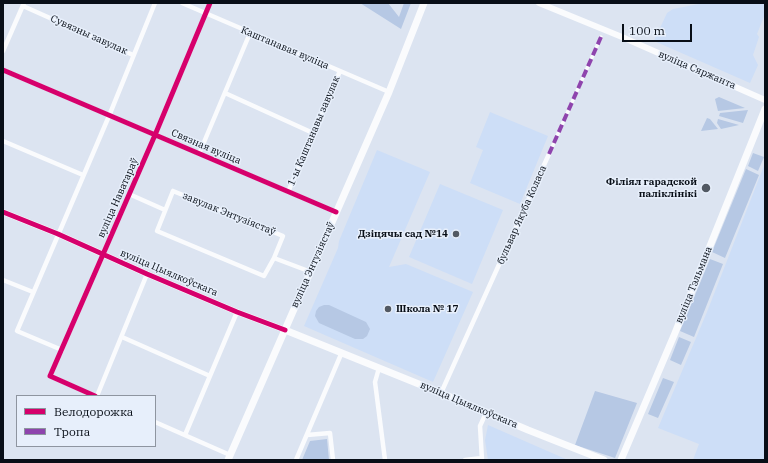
<!DOCTYPE html>
<html>
<head>
<meta charset="utf-8">
<style>
	body { margin:0 }
	#map { position:relative; width:768px; height:463px; overflow:hidden; background:#dce4f1; font-family:"IBM Plex Serif",serif }
	canvas { display:block }
	.frame { position:absolute; inset:0; border:4px solid #080e17; pointer-events:none }
	.legend { position:absolute; left:16px; top:395px; width:140px; height:52px; box-sizing:border-box; background:#e7effb; border:1px solid #8e95a0; margin:0; padding:5px 7px; list-style:none; font-size:12px; color:#080e17 }
	.legend li { display:flex; align-items:center; gap:8px; height:20px }
	.legend b { width:20px; border:1px solid #8e95a0 }
	.scale { position:absolute; left:622px; top:24px; width:70px; height:18px; box-sizing:border-box; border:2px solid #080e17; border-top:0; padding-left:5px; font-size:12px; line-height:14px; white-space:nowrap; color:#080e17; -webkit-text-stroke:3px #e7effb; paint-order:stroke }
</style>
</head>
<body>
<div id="map">
<canvas width="768" height="463"></canvas>
<div class="frame"></div>
<ul class="legend">
<li><b style="height:5px;background:#d6006c"></b>Велодорожка</li>
<li><b style="height:5px;background:#8e44ad"></b>Тропа</li>
</ul>
<div class="scale">100 m</div>
</div>
<script>
const ctx = document.querySelector('canvas').getContext('2d');
ctx.lineJoin = 'round';
function fillPath(path, color) { ctx.fillStyle = color; ctx.fill(path, 'evenodd'); }
const shape = rows => new Path2D(rows.map(r => 'M' + r).join(''));
function trace(path, color, width, dash) { ctx.strokeStyle = color; ctx.lineWidth = width; ctx.lineCap = dash ? 'butt' : 'round'; ctx.setLineDash(dash || []); ctx.stroke(path); }
function drawText(font, color, halo, rows, align = 'center') {
  ctx.font = font + ' "IBM Plex Serif",serif'; ctx.lineWidth = 3; ctx.setLineDash([]); ctx.textBaseline = 'middle'; ctx.strokeStyle = halo; ctx.fillStyle = color; for (const [text, x, y, turn = 0] of rows) {
    ctx.save(); ctx.translate(x, y); ctx.rotate((+turn || 0) * Math.PI / 180); ctx.textAlign = isNaN(turn) ? turn : align; if (halo) ctx.strokeText(text, 0, 0); ctx.fillText(text, 0, 0); ctx.restore();
  }
}
fillPath(shape([
	[704,3,765,3,765,14,757,34,759,37,753,55,758,65,750,83,654,41,667,13,673,9],
	[490,112,548,136,520,204,470,183,483,150,476,147],
	[377,150,430,172,389,267,406,264,473,292,433,382,304,326,338,248,339,241],
	[765,163,765,460,693,460,699,444,658,428,707,312],
	[440,184,503,210,472,284,409,257],
	[488,425,568,460,488,460,485,440]
]), '#cddef7');
fillPath(shape([
	[360,3,388,3,399,17,404,3,411,3,401,29],
	[719,97,745,108,718,111,715,99],
	[748,110,743,123,719,116,720,113],
	[707,118,710,119,718,129,701,131],
	[718,119,739,125,721,129,717,123],
	[753,153,764,157,758,171,748,166],
	[746,169,759,175,725,258,712,252],
	[710,259,723,264,694,337,680,331],
	[324,305,329,305,366,322,370,329,367,336,363,339,355,339,319,323,315,316,316,311,319,307],
	[679,337,691,342,681,365,670,360],
	[663,378,674,382,658,418,648,414],
	[595,391,637,403,615,458,575,445],
	[327,439,329,460,302,460,310,441]
]), '#b6c8e4');
trace(shape([
	[549,154,601,37]
]), '#fafbfd', 3.5);
trace(shape([
	[182,3,389,92],
	[23,6,133,55],
	[3,51,24,3],
	[3,70,336,212],
	[225,93,313,133],
	[3,141,83,175],
	[199,154,250,33],
	[173,191,283,236,274,258,264,276,157,231,173,191],
	[288,192,340,71],
	[129,194,165,210],
	[274,258,311,272],
	[3,280,33,292],
	[122,337,210,376],
	[62,350,17,331,109,116,155,3],
	[379,368,375,382,385,460],
	[441,393,549,154],
	[95,396,50,376,155,135,210,3],
	[97,396,147,274],
	[155,422,230,455],
	[185,435,237,312],
	[307,435,330,433,333,460],
	[296,460,342,352],
	[465,460,482,458],
	[482,460,480,426,486,413]
]), '#fafbfd', 4.5);
trace(shape([
	[539,3,622,37,765,100],
	[3,212,58,234,147,274,237,312,285,330]
]), '#fafbfd', 6);
trace(shape([
	[285,330,441,393,528,430,604,460],
	[228,460,389,92,424,3],
	[621,460,675,333,765,109]
]), '#fafbfd', 7);
trace(shape([
	[549,154,601,37]
]), '#8e44ad', 4, [8, 4]);
trace(shape([
	[3,70,336,212],
	[3,212,58,234,147,274,237,312,285,330],
	[95,396,50,376,155,135,210,3]
]), '#d6006c', 5);
for (const [x, y, r, color] of [
	[706,188,5,"#525963"],
	[456,234,4,"#525963"],
	[388,309,4,"#525963"]
]) { const dot = new Path2D(); dot.arc(x, y, r, 0, 2 * Math.PI); ctx.fillStyle = color; ctx.fill(dot); trace(dot, '#e7effb', 1.5); }
drawText('10px', '#080e17', '#e7effb', [
	["Сувязны завулак",89,35,24],
	["Каштанавая вуліца",285,48,23],
	["вуліца Сяржанта",697,70,23],
	["1-ы Каштанавы завулак",314,131,-67],
	["Связная вуліца",206,147,23],
	["вуліца Наватараў",118,198,-66],
	["завулак Энтузіястаў",229,214,22],
	["бульвар Якуба Коласа",522,215,-66],
	["вуліца Энтузіястаў",313,265,-66],
	["вуліца Цыялкоўскага",169,273,23],
	["вуліца Тэльмана",694,285,-68],
	["вуліца Цыялкоўскага",469,405,23]
]);
drawText('bold 10px', '#080e17', '#e7effb', [
	["Філіял гарадской",697,182],
	["паліклінікі",697,194],
	["Дзіцячы сад №14",448,234],
	["Школа № 17",396,309,"left"]
], 'right');
</script>
</body>
</html>
